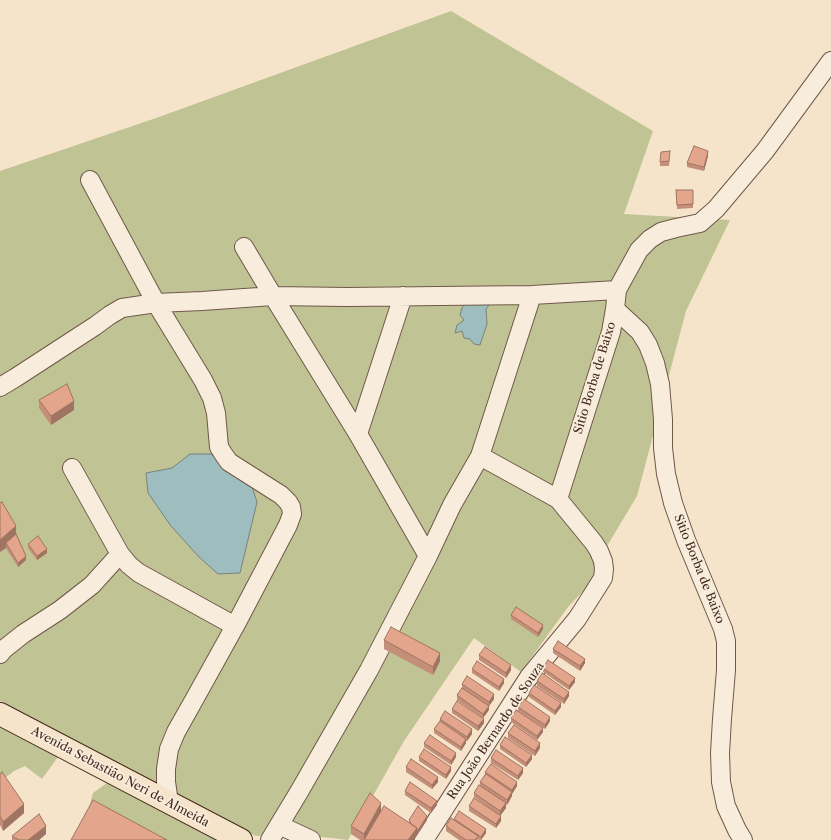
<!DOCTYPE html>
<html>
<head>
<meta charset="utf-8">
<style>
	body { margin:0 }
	canvas { display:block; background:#f5e4ca }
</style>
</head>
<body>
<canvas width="831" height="840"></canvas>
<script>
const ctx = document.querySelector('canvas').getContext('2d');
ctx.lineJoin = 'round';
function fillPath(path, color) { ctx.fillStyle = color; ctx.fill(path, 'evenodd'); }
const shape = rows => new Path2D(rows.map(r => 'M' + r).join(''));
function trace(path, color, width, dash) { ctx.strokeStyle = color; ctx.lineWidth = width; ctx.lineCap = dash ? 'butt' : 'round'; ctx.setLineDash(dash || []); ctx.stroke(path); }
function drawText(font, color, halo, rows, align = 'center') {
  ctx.font = font + ' "Libre Caslon Text",serif'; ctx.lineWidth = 3.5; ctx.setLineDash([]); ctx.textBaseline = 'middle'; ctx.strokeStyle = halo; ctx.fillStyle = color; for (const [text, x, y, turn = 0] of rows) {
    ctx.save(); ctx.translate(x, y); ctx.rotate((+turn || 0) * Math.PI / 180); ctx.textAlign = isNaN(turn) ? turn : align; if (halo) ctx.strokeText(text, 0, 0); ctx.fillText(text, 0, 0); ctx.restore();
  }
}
fillPath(shape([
	[451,11,653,131,624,214,730,220,686,311,637,496,601,556,602,571,568,607,521,672,474,638,404,741,348,840,296,834,256,836,0,701,0,171,159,117],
	[0,727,58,757,42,779,25,766,14,771,0,782],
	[115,777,231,840,143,840,89,808,93,793]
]), '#c0c394');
const water = shape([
	[467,299,490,304,486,309,487,324,480,345,474,344,470,339,464,338,462,331,455,333,457,325,464,320,460,315,462,308,467,299],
	[190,454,211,454,228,468,251,484,257,502,240,573,218,574,199,557,171,526,148,493,146,473,172,468,190,454]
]);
fillPath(water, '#9ebdbe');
trace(water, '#7a827e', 1);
const minor = shape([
	[90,180,156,303,203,380,212,398,216,413,219,447,224,455,229,462,281,495,288,502,291,507,292,514,288,525,235,626,194,700,176,732,169,749,166,769,166,782,169,803],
	[244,247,273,296,358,434,428,556],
	[615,309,640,332,648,345,655,363,660,384,663,419,663,448,666,474,673,503,686,540,723,629,726,641,726,670,722,719,720,753,721,782,726,806,737,830,743,840],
	[0,387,15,378,95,326,110,315,122,308,156,303,202,301,273,296,347,297,532,295,617,290],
	[358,434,403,296],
	[72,468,120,554,129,565,139,573,235,626],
	[558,499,611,332,615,309,617,290,639,250,650,239,661,232,676,228,700,223,716,209,765,151,831,61],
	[0,654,3,650,23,634,60,610,92,585,120,554],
	[279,825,311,840],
	[270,840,299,792,369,670,428,556,452,505,480,456,532,295],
	[424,840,529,677,577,619,603,578,604,569,603,561,599,551,594,543,558,499,480,456]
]);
const major = shape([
	[0,714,241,840]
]);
trace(minor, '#705849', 20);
trace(major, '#44291e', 24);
trace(minor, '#f8eddd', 18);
trace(major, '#f5e4ca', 22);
fillPath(shape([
	[670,155,669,166,660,166,660,162],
	[708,156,704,171,687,167,687,163],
	[693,190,693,208,677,209,676,195],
	[39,400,74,410,51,425,39,408],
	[0,503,16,534,26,560,18,567,6,548],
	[28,544,47,553,37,560,28,548],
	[511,615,543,629,538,637,511,619],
	[384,640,440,661,433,675,384,649],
	[553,649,585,663,580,671,553,653],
	[479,655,511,670,506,678,479,660],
	[543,668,575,682,569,690,543,672],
	[472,669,504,683,499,691,472,673],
	[537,681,569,696,564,704,537,686],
	[462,684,494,699,489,706,489,710,483,718,457,700,457,695,462,688],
	[529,693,561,707,555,715,529,697],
	[518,707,550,721,545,729,518,711],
	[452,709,484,723,478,731,452,713],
	[511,718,543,732,537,740,511,722],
	[440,719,472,734,467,741,466,741,466,743,461,751,434,733,434,729,440,721],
	[508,733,540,748,535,756,508,738],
	[424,743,456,757,451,765,424,747],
	[500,745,532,759,526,767,500,749],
	[419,757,451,771,446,779,419,761],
	[491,758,523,773,518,780,491,763],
	[406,767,438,782,432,789,406,772],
	[485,772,517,786,512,794,512,796,507,805,506,804,506,808,500,816,474,797,474,793,480,786,480,782,485,774],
	[0,774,24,813,3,831,0,825],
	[405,791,437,805,431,813,405,795],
	[469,806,501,821,496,828,469,811],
	[381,810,409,823,409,820,427,820,414,840,360,840,351,834,351,826],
	[454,819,486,833,481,840,479,840,478,839,478,840,459,840,446,831,446,826,454,820],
	[46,834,39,840,12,840,12,836]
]), '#c38f78');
fillPath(shape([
	[708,151,708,156,704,171,704,167],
	[74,401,74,410,51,425,51,416],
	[16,526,16,539,6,543,6,548,0,552,0,540],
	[47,549,47,553,37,560,37,556],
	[26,556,26,560,18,567,18,563],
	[543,625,543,629,538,637,538,633],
	[440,653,440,661,433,675,433,667],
	[585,659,585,663,580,671,580,666],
	[511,665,511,670,506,678,506,673],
	[575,678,575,682,569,690,569,686],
	[504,679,504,683,499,691,499,687],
	[569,692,569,696,564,704,564,699],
	[494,694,494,699,489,706,489,702],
	[561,703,561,707,555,715,555,711],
	[489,706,489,710,483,718,483,714],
	[550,717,550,721,545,729,545,725],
	[484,719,484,723,478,731,478,726],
	[543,728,543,732,537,740,537,736],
	[472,729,472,734,467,741,467,737],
	[466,739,466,743,461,751,461,747],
	[540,743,540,748,535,756,535,751],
	[456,753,456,757,451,765,451,761],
	[532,755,532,759,526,767,526,763],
	[451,767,451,771,446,779,446,775],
	[523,768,523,773,518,780,518,776],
	[438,777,438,782,432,789,432,785],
	[517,782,517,786,512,794,512,796,507,805,507,800,512,792,512,790],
	[437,801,437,805,431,813,431,808],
	[381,803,381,811,364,840,364,834],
	[506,803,506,808,500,816,500,811],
	[24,804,24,813,3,831,3,822],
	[427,816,427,820,414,840,408,840,417,828],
	[501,816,501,821,496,828,496,824],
	[46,826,46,834,39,840,28,840],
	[486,829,486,833,481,840,481,837]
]), '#9f7462');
const building = shape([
	[694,146,708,151,704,167,687,163,694,146],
	[670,151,669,161,660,162,661,152,670,151],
	[676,190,693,190,693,204,677,205,676,190],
	[67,384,74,401,51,416,39,400,67,384],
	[2,502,16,526,0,540,0,503,2,502],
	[16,534,26,556,18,563,6,543,16,534],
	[38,536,47,549,37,556,28,544,38,536],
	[516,607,543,625,538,633,511,615,516,607],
	[391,627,440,653,433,667,384,640,391,627],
	[558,641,585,659,580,666,553,649,558,641],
	[485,647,511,665,506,673,479,655,485,647],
	[548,660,575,678,569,686,543,668,548,660],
	[477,661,504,679,499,687,472,669,477,661],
	[542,673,569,692,564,699,537,681,542,673],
	[467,676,494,694,489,702,462,684,467,676],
	[534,685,561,703,555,711,529,693,534,685],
	[462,688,489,706,483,714,457,695,462,688],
	[524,699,550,717,545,725,518,707,524,699],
	[457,701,484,719,478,726,452,709,457,701],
	[516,710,543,728,537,736,511,718,516,710],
	[445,711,472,729,467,737,440,719,445,711],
	[440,721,466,739,461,747,434,729,440,721],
	[514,725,540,743,535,751,508,733,514,725],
	[430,735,456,753,451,761,424,743,430,735],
	[505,737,532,755,526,763,500,745,505,737],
	[424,749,451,767,446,775,419,757,424,749],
	[496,750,523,768,518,776,491,758,496,750],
	[411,759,438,777,432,785,406,767,411,759],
	[491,764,517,782,512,790,485,772,491,764],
	[2,772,24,804,3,822,0,816,0,774,2,772],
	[486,774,512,792,507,800,480,782,486,774],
	[410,782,437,801,431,808,405,791,410,782],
	[479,785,506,803,500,811,474,793,479,785],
	[370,793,381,803,364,834,351,826,370,793],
	[474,798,501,816,496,824,469,806,474,798],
	[93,800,167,840,71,840,93,800],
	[384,806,417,828,408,840,364,840,384,806],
	[418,806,427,816,417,832,417,828,412,825,409,820,418,806],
	[459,811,486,829,481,837,454,819,459,811],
	[39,814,46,826,28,840,19,840,12,836,39,814],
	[451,818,478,836,475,840,466,840,446,826,451,818]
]);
fillPath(building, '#e3a68c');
trace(building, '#9f7462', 1);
drawText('12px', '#44291e', '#f8eddd', [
	["Sítio Borba de Baixo",595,378,-73],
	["Sitio Borba de Baixo",699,569,68],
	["Rua João Bernardo de Souza",496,731,-56],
	["Avenida Sebastião Neri de Almeida",120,777,28]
]);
</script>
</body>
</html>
